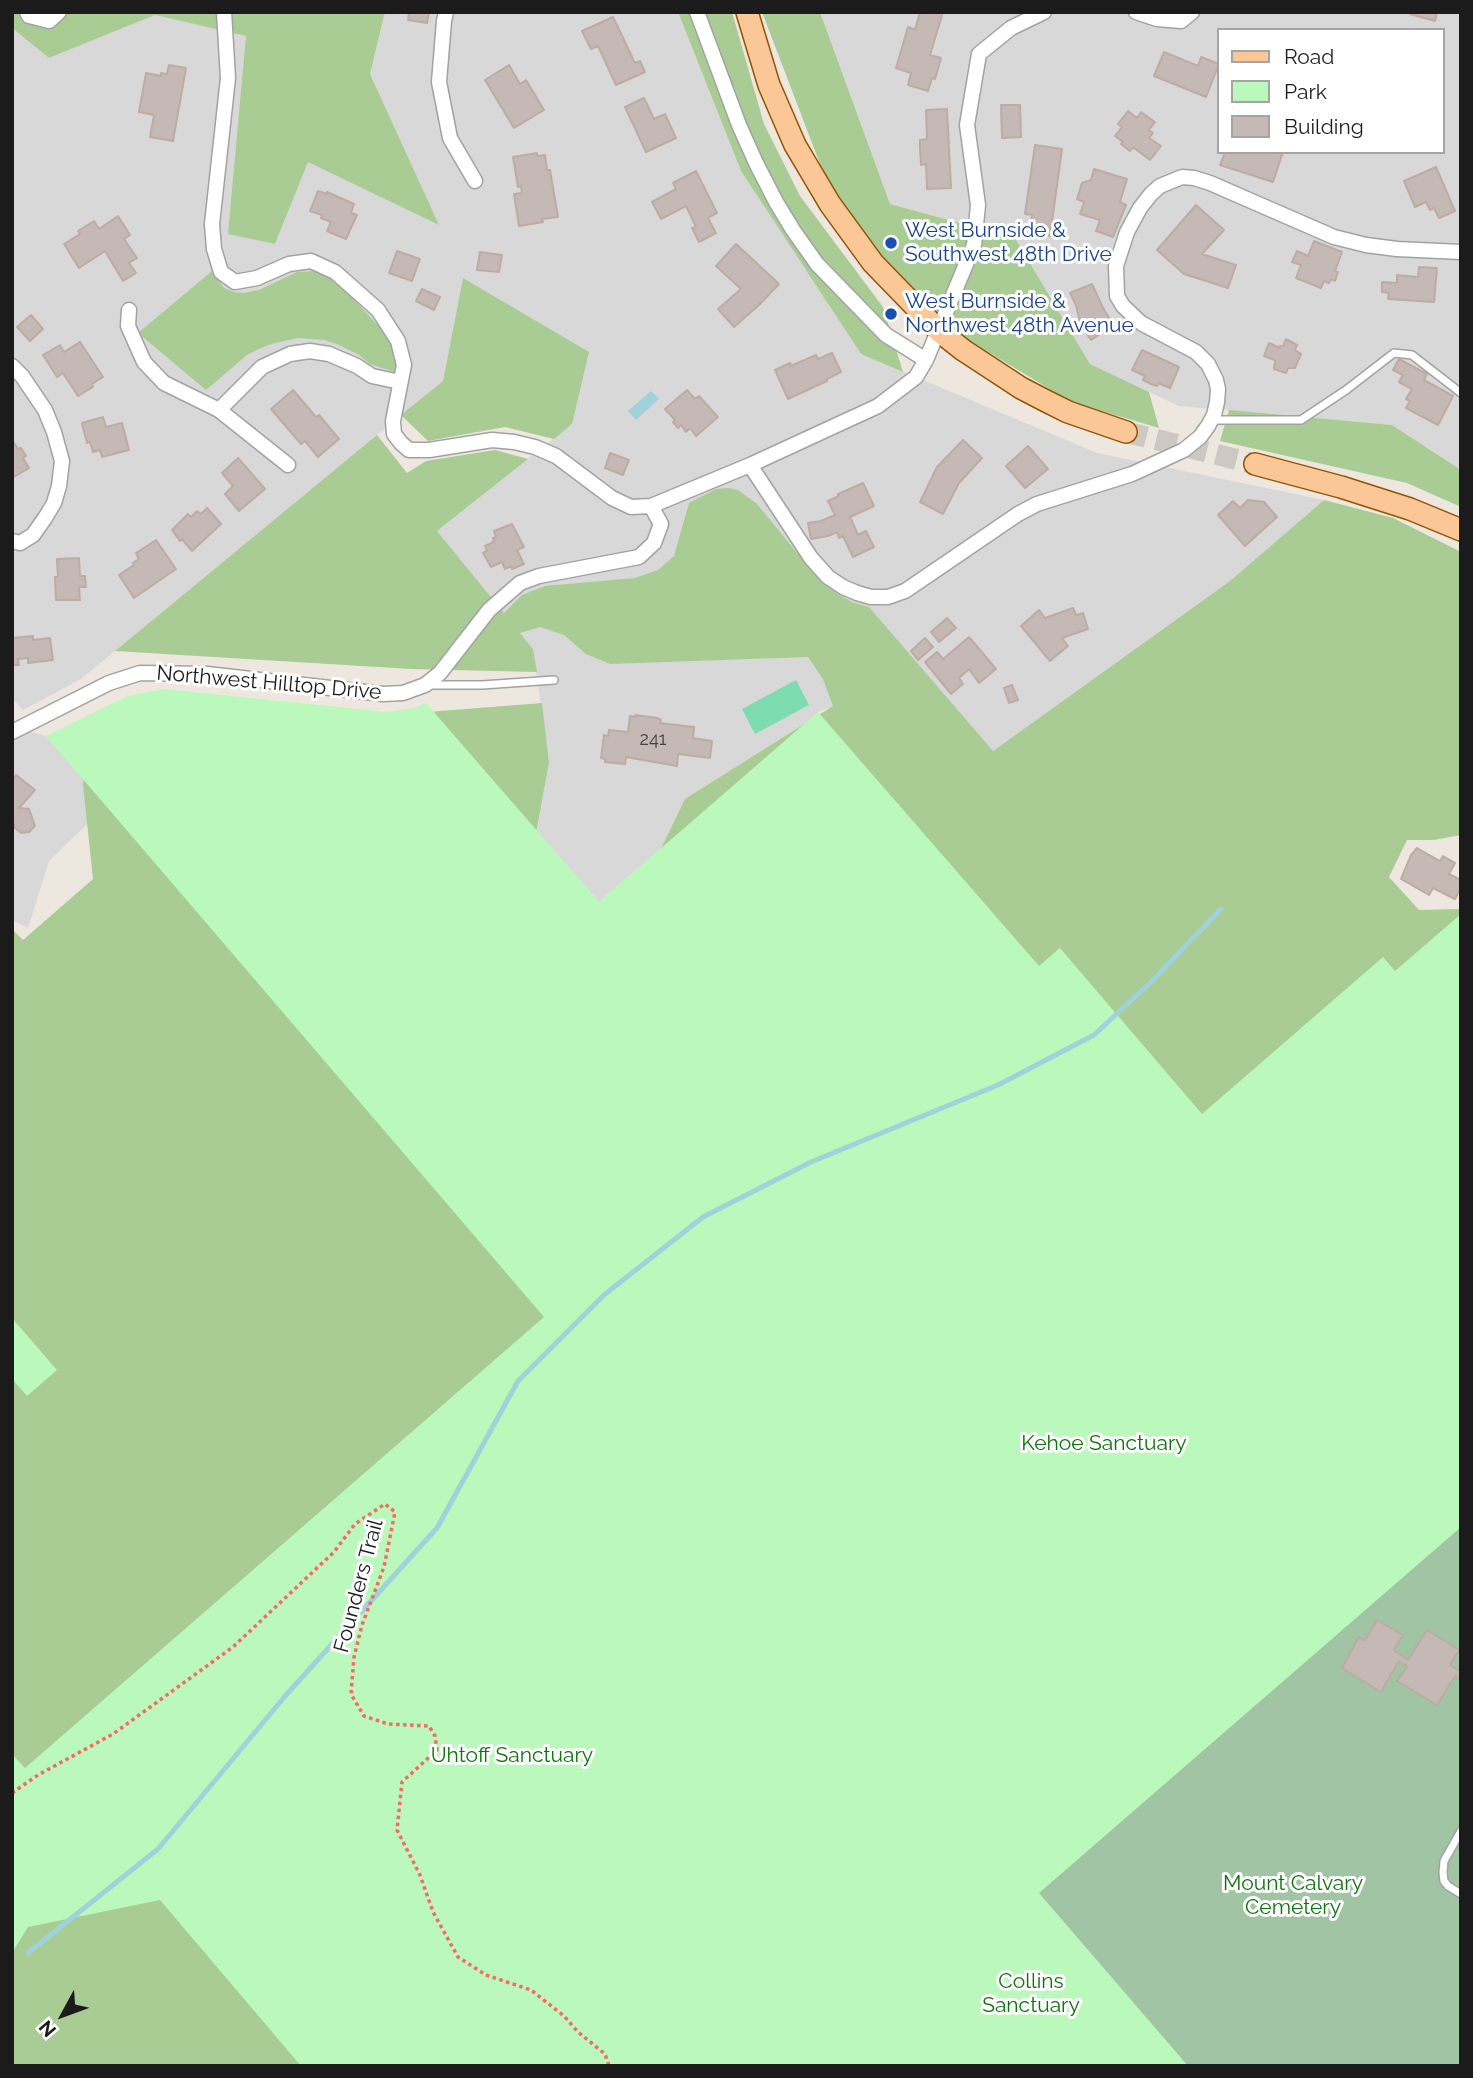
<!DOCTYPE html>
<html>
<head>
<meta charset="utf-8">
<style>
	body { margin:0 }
	#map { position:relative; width:1473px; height:2078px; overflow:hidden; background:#ede7e0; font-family:Raleway,sans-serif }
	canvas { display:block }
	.frame { position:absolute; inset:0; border:14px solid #1b1b1b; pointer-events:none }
	.legend { position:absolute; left:1217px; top:28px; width:228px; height:126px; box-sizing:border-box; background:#fff; border:2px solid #a4a4a4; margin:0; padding:9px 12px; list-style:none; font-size:21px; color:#1b1b1b }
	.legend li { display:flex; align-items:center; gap:14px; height:35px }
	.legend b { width:35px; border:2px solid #a4a4a4 }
	.north { position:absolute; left:28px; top:1980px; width:70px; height:70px; -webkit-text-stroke:5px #fff; paint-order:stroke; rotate:229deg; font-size:19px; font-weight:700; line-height:28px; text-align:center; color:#1b1b1b }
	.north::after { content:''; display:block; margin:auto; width:24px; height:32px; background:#1b1b1b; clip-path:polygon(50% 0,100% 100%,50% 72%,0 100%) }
</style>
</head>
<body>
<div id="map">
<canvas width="1473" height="2078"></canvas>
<div class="frame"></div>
<ul class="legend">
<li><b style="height:9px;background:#fbc797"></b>Road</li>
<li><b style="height:19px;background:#bbf8bb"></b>Park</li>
<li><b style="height:19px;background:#c4b9b4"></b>Building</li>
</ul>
<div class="north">N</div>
</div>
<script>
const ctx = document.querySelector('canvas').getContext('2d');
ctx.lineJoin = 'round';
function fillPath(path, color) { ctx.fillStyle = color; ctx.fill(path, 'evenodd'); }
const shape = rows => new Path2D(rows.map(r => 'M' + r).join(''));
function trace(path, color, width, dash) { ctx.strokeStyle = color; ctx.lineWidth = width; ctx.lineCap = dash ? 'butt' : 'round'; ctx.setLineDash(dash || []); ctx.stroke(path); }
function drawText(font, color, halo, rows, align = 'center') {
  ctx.font = font + ' Raleway,sans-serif'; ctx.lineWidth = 6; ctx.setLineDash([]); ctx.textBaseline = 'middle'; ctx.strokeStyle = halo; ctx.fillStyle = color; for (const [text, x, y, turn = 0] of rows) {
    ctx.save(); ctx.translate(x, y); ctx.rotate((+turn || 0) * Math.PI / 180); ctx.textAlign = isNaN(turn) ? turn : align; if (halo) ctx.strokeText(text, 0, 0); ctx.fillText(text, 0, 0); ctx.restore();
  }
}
fillPath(shape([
	[385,12,678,12,741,171,861,354,1097,453,1324,500,1230,581,993,751,834,706,818,712,599,902,537,831,549,763,533,649,437,531,572,424,463,279,443,381,81,679,23,710,12,698,12,28,49,58,155,15,247,36,229,233,275,244,308,161,438,224,370,74],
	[820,12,1461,12,1461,470,1392,425,1179,406,1090,364,1015,238,890,204],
	[1219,30,1443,30,1443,152,1219,152],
	[12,727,46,736,106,806,49,861,28,928,12,920]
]), '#d9d8d8');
fillPath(shape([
	[12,12,385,12,370,74,439,225,308,162,275,244,228,234,246,36,155,15,49,58,12,28],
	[678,12,732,12,764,124,800,196,883,307,903,372,861,354,741,171],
	[762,12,784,12,785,14,820,12,890,204,1015,238,1090,364,1149,392,1159,428,1071,402,952,330,878,255,825,177],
	[212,271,224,288,234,292,244,293,259,290,297,272,315,271,325,273,338,282,385,333,393,343,400,374,370,364,359,355,337,344,324,340,298,338,271,344,259,349,247,355,206,390,138,333],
	[463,278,589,352,572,424,554,439,505,427,428,441,401,415,443,381],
	[1229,410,1392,425,1461,470,1461,507,1407,483,1220,441],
	[377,435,407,473,426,461,495,450,528,459,437,531,504,613,522,595,545,586,635,578,658,570,674,556,689,503,716,489,729,488,738,490,757,504,798,554,836,593,852,602,869,607,993,751,1230,581,1324,500,1393,518,1461,552,1461,835,1434,840,1407,840,1389,877,1419,910,1459,909,1461,907,1461,2066,12,2066,12,929,23,940,93,879,83,785,87,748,389,715,542,703,549,763,527,883,578,927,654,863,685,799,833,706,823,679,808,657,610,664,586,654,564,635,540,627,520,633,533,649,537,672,411,669,115,651]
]), '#a9cc95');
fillPath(shape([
	[1461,1527,1461,2066,1188,2066,1039,1893]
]), '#a1c5a4');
fillPath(shape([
	[163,689,387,712,415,708,426,703,599,902,818,712,1039,966,1060,948,1202,1114,1383,957,1395,971,1461,914,1461,1527,1039,1893,1188,2066,301,2066,160,1900,28,1927,12,1953,12,1754,25,1768,544,1317,46,736,128,696],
	[12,1318,57,1370,27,1396,12,1379]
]), '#bbf8bb');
fillPath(shape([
	[796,680,809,705,755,734,742,709]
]), '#7ddcb0');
fillPath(shape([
	[651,391,659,399,636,420,628,411]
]), '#a0d2db');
trace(shape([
	[28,1953,158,1849,286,1695,437,1528,518,1381,604,1295,703,1217,811,1162,998,1085,1094,1035,1151,982,1221,909]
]), '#a0d2db', 5);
const building = shape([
	[409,12,429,12,427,23,408,20,409,12],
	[920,12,943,12,930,55,941,58,935,79,932,78,928,91,908,85,911,73,896,68,908,27,915,30,920,12],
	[1410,12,1437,12,1435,21,1410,14,1410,12],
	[613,17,635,63,640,61,645,72,616,85,598,46,591,49,582,31,613,17],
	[1164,52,1198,66,1201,57,1219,64,1206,97,1154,76,1164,52],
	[169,65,186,68,173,141,150,137,154,115,139,112,146,73,161,76,161,73,167,74,169,65],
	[509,65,520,84,526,80,544,110,514,128,485,80,509,65],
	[644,98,654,119,665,114,676,138,646,152,625,107,644,98],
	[1001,105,1020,105,1021,137,1002,138,1001,105],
	[947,109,951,188,927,189,926,164,921,165,920,147,920,140,927,139,926,110,947,109],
	[1128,111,1137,118,1141,112,1155,122,1149,130,1153,133,1149,138,1161,146,1150,160,1133,147,1130,151,1121,144,1123,142,1115,136,1122,127,1118,124,1128,111],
	[1035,145,1062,149,1050,236,1029,233,1032,215,1025,214,1035,145],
	[1225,152,1283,152,1273,182,1220,165,1225,152],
	[537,153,537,156,545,155,547,170,550,170,558,217,542,219,543,222,519,226,514,194,522,193,521,186,518,187,513,157,537,153],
	[1436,167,1455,211,1439,218,1434,208,1430,210,1426,202,1415,207,1404,181,1436,167],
	[1094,169,1127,179,1120,202,1126,205,1113,237,1096,231,1100,220,1080,214,1084,202,1077,199,1082,183,1091,180,1094,169],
	[696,171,717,213,708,218,716,233,699,242,692,228,696,227,686,206,661,219,652,202,676,189,673,183,696,171],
	[318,191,327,194,327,192,354,204,351,213,357,215,346,239,327,231,331,222,321,218,322,215,310,211,318,191],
	[1196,205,1224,230,1202,254,1236,265,1228,288,1184,274,1157,250,1196,205],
	[118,216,130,235,124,239,137,258,129,263,136,273,123,281,105,251,79,268,64,244,80,234,78,231,94,221,99,229,118,216],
	[1314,241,1342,252,1335,271,1338,272,1335,281,1331,279,1329,283,1324,281,1321,288,1296,278,1301,265,1292,262,1297,251,1308,256,1314,241],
	[736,244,779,284,759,305,734,327,718,309,741,289,716,266,736,244],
	[397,251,420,259,412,281,389,273,397,251],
	[480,252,502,255,499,272,477,270,480,252],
	[1419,267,1437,268,1434,302,1388,299,1389,293,1382,292,1382,282,1397,283,1397,275,1418,277,1419,267],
	[1092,284,1103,308,1114,325,1091,340,1080,323,1076,305,1070,293,1092,284],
	[422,289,440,297,434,310,416,301,422,289],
	[31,315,43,329,30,341,17,327,31,315],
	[1286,339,1297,345,1295,350,1301,354,1295,368,1288,368,1286,373,1274,369,1275,360,1264,356,1269,343,1280,348,1280,346,1283,346,1286,339],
	[80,342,103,377,92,384,93,387,78,396,63,373,57,377,43,355,60,345,64,352,80,342],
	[1142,350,1179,367,1170,388,1158,383,1157,386,1151,384,1143,380,1145,376,1132,370,1142,350],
	[832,353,841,372,827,379,827,381,788,399,775,370,790,363,791,366,816,355,818,359,832,353],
	[1399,359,1427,374,1424,380,1453,396,1438,425,1406,408,1410,401,1406,399,1412,389,1399,382,1403,375,1393,370,1399,359],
	[293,390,316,417,319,415,339,439,318,457,305,441,301,444,271,409,293,390],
	[687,390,695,399,699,396,718,417,696,436,690,428,686,432,681,425,678,428,673,422,675,420,665,409,687,390],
	[103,417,106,427,122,423,129,450,102,457,100,450,93,452,90,442,87,443,82,423,103,417],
	[12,440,18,449,21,448,26,456,23,458,29,468,12,478,12,440],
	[963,440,982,458,959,483,943,514,920,502,937,467,963,440],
	[1028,446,1048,469,1025,488,1006,466,1028,446],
	[610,453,629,460,623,475,605,468,610,453],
	[238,458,265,489,239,511,225,494,233,486,222,473,238,458],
	[863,483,874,506,850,517,858,535,866,531,874,547,853,557,843,536,839,538,837,532,828,536,811,539,808,523,821,521,835,515,828,501,839,496,838,494,863,483],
	[1248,500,1264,502,1277,517,1245,546,1218,515,1233,501,1240,508,1248,500],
	[207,508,221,524,192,551,182,539,180,541,172,530,188,514,191,517,197,511,201,514,207,508],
	[512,524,524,547,517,550,524,564,512,569,511,566,505,569,502,562,491,567,483,553,487,551,485,546,494,542,493,538,496,537,494,531,512,524],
	[156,540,176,569,134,598,119,575,134,565,133,563,139,559,136,553,156,540],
	[79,558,80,576,85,576,86,587,79,587,80,600,56,600,55,577,58,577,57,559,79,558],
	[1073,608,1076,615,1083,613,1088,629,1062,638,1068,646,1050,661,1021,626,1039,610,1045,618,1073,608],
	[947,618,956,628,939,642,931,632,947,618],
	[33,636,33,640,50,638,53,660,28,663,28,658,18,659,19,665,12,665,12,638,33,636],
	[969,637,996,669,979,683,969,669,959,678,963,684,951,694,925,662,937,652,943,659,969,637],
	[925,638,933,647,918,660,911,651,925,638],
	[1012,685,1018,700,1009,703,1004,688,1012,685],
	[635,715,657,718,661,720,660,723,694,727,693,738,712,741,710,758,678,754,677,766,626,757,625,764,605,762,605,759,601,758,604,735,608,736,609,730,628,732,630,716,635,717,635,715],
	[16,775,35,790,19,808,29,809,35,826,29,832,21,833,15,828,12,820,12,780,16,775],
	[1417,848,1440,861,1443,856,1455,863,1449,874,1461,880,1461,888,1455,899,1433,888,1429,895,1401,879,1411,855,1417,848],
	[1377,1620,1403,1635,1394,1650,1408,1660,1427,1630,1459,1650,1450,1665,1461,1672,1461,1679,1455,1676,1437,1705,1397,1681,1407,1666,1399,1661,1381,1692,1342,1668,1359,1637,1365,1640,1377,1620]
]);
fillPath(building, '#c4b9b4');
trace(building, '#beaca3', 2);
trace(shape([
	[1126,432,1255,464]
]), '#cec8c2', 21, [21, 10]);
const lane = shape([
	[1212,420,1301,420,1346,390,1394,353,1412,355,1461,393],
	[429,685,482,685,554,680],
	[1461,1831,1444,1861,1443,1872,1444,1881,1448,1886,1461,1894]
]);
const street = shape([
	[27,12,29,16,49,21,59,12],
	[224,12,228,78,212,224,214,249,221,272,235,282,257,278,289,264,311,261,335,272,378,310,398,341,404,365,393,421,394,434,401,443,409,450,429,450,492,440,514,442,535,447,556,456,612,498,631,507,651,506,750,465,878,406,916,377,926,360,974,245,978,205,967,125,979,54,1011,28,1044,12],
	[446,12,444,21,439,82,450,138,475,181],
	[697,12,739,125,756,163,776,202,793,230,817,264,886,335,926,360],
	[1136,12,1157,19,1181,21,1192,12],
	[129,310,128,326,144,362,164,383,219,410,288,465],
	[12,366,22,376,45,410,54,432,62,461,59,486,54,503,45,518,33,535,20,543,12,541],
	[219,410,262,367,290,354,310,351,329,354,357,366,372,376,400,382],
	[750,465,811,558,828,577,843,587,857,593,871,597,888,597,905,591,1018,514,1037,504,1132,474,1184,450,1200,437,1208,426,1214,415,1217,402,1218,389,1216,380,1208,364,1196,352,1141,323,1123,306,1117,296,1116,266,1127,232,1140,208,1151,194,1160,186,1182,177,1194,178,1210,183,1334,237,1366,245,1397,249,1461,252],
	[12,732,109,683,140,673,207,674,383,694,403,693,425,685,440,673,489,610,520,583,539,576,639,557,654,543,661,524,651,506]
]);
const primary = shape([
	[747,12,769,85,795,145,830,204,873,263,939,331,963,350,1021,388,1046,401,1068,412,1126,432],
	[1255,464,1341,487,1410,509,1461,530]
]);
trace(lane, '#a2a2a2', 10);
trace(street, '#a2a2a2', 17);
trace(primary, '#905501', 24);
trace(shape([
	[12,1793,38,1775,113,1734,233,1647,334,1552,355,1524,385,1504,395,1512,384,1567,362,1625,354,1657,351,1694,364,1716,388,1724,429,1726,435,1736,437,1750,402,1782,397,1830,420,1875,433,1912,458,1957,486,1975,531,1990,564,2016,578,2032,605,2054,609,2066]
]), '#f86865', 3.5, [3.5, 3.5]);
trace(lane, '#fff', 7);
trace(street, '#fff', 14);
trace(primary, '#fbc797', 21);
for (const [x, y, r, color] of [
	[891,243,7,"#1a4fb4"],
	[891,314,7,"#1a4fb4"]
]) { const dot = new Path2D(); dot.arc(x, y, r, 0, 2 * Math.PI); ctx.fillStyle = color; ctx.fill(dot); trace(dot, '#fff', 2.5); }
drawText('18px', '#454241', null, [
	["241",653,740]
]);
drawText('21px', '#164399', '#fff', [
	["West Burnside &",905,231],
	["Southwest 48th Drive",905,255],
	["West Burnside &",905,302],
	["Northwest 48th Avenue",905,326]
], 'left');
drawText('21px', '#1b1b1b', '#fff', [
	["Northwest Hilltop Drive",269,683,5],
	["Founders Trail",359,1586,-75]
]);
drawText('21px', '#0c760c', '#fff', [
	["Kehoe Sanctuary",1104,1444],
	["Uhtoff Sanctuary",512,1756],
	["Mount Calvary",1293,1884],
	["Cemetery",1293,1908],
	["Collins",1031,1982],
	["Sanctuary",1031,2006]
]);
</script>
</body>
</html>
